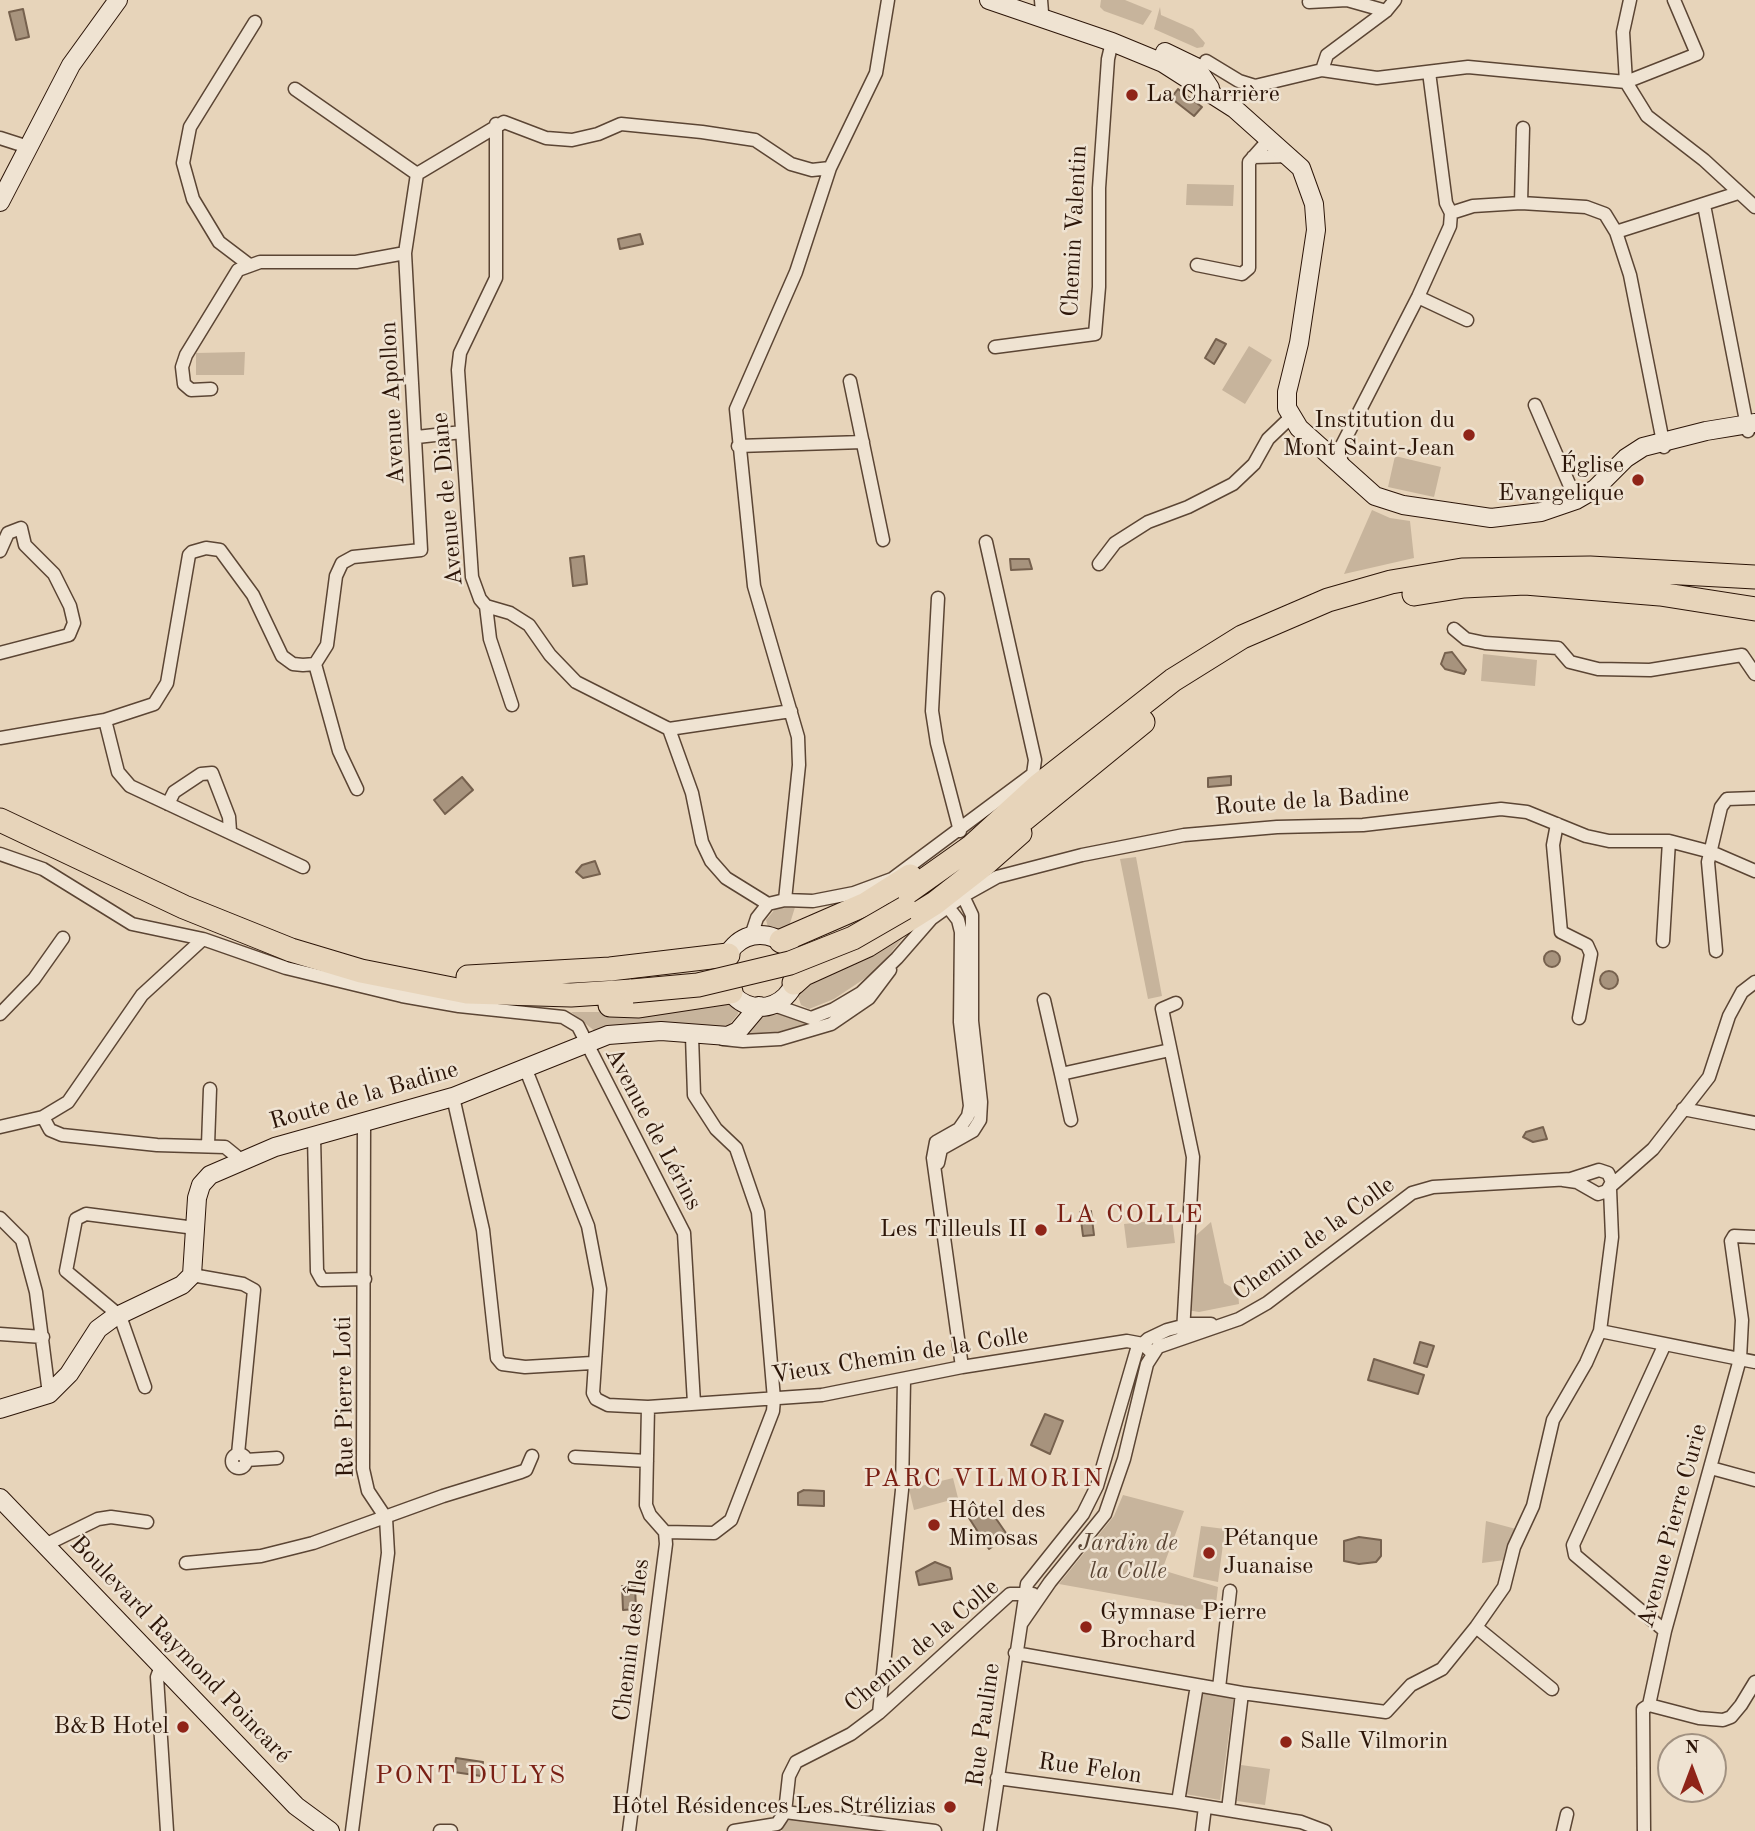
<!DOCTYPE html>
<html>
<head>
<meta charset="utf-8">
<style>
	body { margin:0 }
	#map { position:relative; width:1755px; height:1831px; overflow:hidden; background:#e7d4ba; font-family:"Old Standard TT",serif }
	canvas { display:block }
	.north { position:absolute; left:1657px; top:1733px; width:70px; height:70px; box-sizing:border-box; background:#efe3d2; border:2px solid #a19181; border-radius:50%; rotate:0deg; font-size:19px; font-weight:700; line-height:28px; text-align:center; color:#2c1508 }
	.north::after { content:''; display:block; margin:auto; width:24px; height:32px; background:#8f2418; clip-path:polygon(50% 0,100% 100%,50% 72%,0 100%) }
</style>
</head>
<body>
<div id="map">
<canvas width="1755" height="1831"></canvas>
<div class="north">N</div>
</div>
<script>
const ctx = document.querySelector('canvas').getContext('2d');
ctx.lineJoin = 'round';
function fillPath(path, color) { ctx.fillStyle = color; ctx.fill(path, 'evenodd'); }
const shape = rows => new Path2D(rows.map(r => 'M' + r).join(''));
function trace(path, color, width, dash) { ctx.strokeStyle = color; ctx.lineWidth = width; ctx.lineCap = dash ? 'butt' : 'round'; ctx.setLineDash(dash || []); ctx.stroke(path); }
function drawText(font, color, halo, rows, align = 'center') {
  ctx.font = font + ' "Old Standard TT",serif'; ctx.lineWidth = 5; ctx.setLineDash([]); ctx.textBaseline = 'middle'; ctx.strokeStyle = halo; ctx.fillStyle = color; for (const [text, x, y, turn = 0] of rows) {
    ctx.save(); ctx.translate(x, y); ctx.rotate((+turn || 0) * Math.PI / 180); ctx.textAlign = isNaN(turn) ? turn : align; if (halo) ctx.strokeText(text, 0, 0); ctx.fillText(text, 0, 0); ctx.restore();
  }
}
fillPath(shape([
	[1101,0,1125,0,1152,11,1143,25,1104,11,1100,7],
	[1160,7,1161,15,1193,29,1205,43,1203,47,1197,48,1154,29],
	[1187,184,1234,185,1233,206,1186,205],
	[1249,346,1272,360,1245,404,1222,390],
	[245,352,244,375,196,375,196,353],
	[1395,456,1441,467,1434,497,1388,487],
	[1372,510,1390,518,1410,521,1414,558,1344,574],
	[1483,654,1537,660,1535,686,1481,681],
	[1136,857,1162,996,1148,999,1120,859],
	[796,904,787,933,776,933,768,927,766,920,776,908],
	[914,924,876,971,834,999,809,1009,801,1005,797,993,804,983],
	[725,1000,738,1006,738,1014,729,1025,716,1028,596,1032,571,1012,611,1012],
	[768,1009,803,1022,839,1014,798,1033,741,1038,761,1010],
	[1172,1219,1175,1243,1127,1248,1124,1224],
	[1211,1222,1224,1283,1238,1291,1239,1304,1199,1312,1187,1310,1193,1238],
	[953,1478,958,1498,914,1510,909,1489],
	[1123,1495,1184,1511,1162,1570,1218,1587,1215,1612,1059,1584,1114,1516],
	[1486,1521,1516,1529,1505,1560,1482,1563],
	[1201,1526,1225,1529,1218,1582,1193,1577],
	[1201,1690,1234,1696,1220,1800,1185,1794],
	[1241,1765,1270,1769,1265,1805,1237,1801],
	[795,1817,892,1831,782,1831,782,1825]
]), '#c7b49c');
const water = shape([
	[23,9,29,37,16,40,9,12,23,9],
	[1178,89,1202,107,1194,116,1171,98,1178,89],
	[640,234,643,244,620,249,618,239,640,234],
	[1216,339,1226,344,1214,364,1205,358,1216,339],
	[584,556,587,584,573,586,570,558,584,556],
	[1010,559,1029,559,1032,569,1011,570,1010,559],
	[1452,652,1466,670,1464,674,1445,669,1441,664,1445,653,1452,652],
	[1231,776,1231,785,1208,787,1208,778,1231,776],
	[462,777,473,790,445,814,434,800,462,777],
	[595,861,600,874,583,878,576,872,582,865,595,861],
	'1544 959a8 8 0 1 1 16 0a8 8 0 1 1-16 0Z',
	'1600 980a9 9 0 1 1 18 0a9 9 0 1 1-18 0Z',
	[1543,1127,1547,1139,1533,1142,1523,1137,1526,1132,1543,1127],
	[1091,1211,1094,1235,1083,1236,1080,1212,1091,1211],
	[1420,1342,1434,1346,1427,1367,1414,1363,1420,1342],
	[1374,1359,1424,1375,1418,1394,1368,1380,1374,1359],
	[1045,1414,1063,1421,1050,1454,1031,1445,1045,1414],
	[804,1490,824,1491,824,1506,798,1505,798,1493,804,1490],
	[988,1507,1008,1536,989,1549,969,1518,988,1507],
	[1359,1537,1381,1540,1381,1556,1376,1562,1359,1564,1344,1561,1344,1541,1359,1537],
	[935,1562,950,1568,952,1579,919,1585,916,1572,935,1562],
	[622,1586,635,1586,636,1609,623,1610,622,1586],
	[456,1758,483,1762,481,1776,454,1772,456,1758]
]);
fillPath(water, '#a7937d');
trace(water, '#76614e', 2);
const street = shape([
	[1041,0,1042,12],
	[1630,0,1623,32,1626,82,1647,116,1704,160,1755,207],
	[1309,2,1347,0,1386,11],
	[1206,61,1239,81,1255,86,1322,70,1377,78,1468,67,1626,82,1697,54,1674,0],
	[1322,70,1327,55,1386,11,1395,0],
	[295,89,417,174],
	[496,124,496,278,460,353,458,370,472,577,480,599,486,606,510,613,529,625,550,655,576,682,669,729,692,793,702,842,711,861,726,878,768,904],
	[0,138,28,147],
	[1253,157,1291,156],
	[1521,203,1523,128],
	[1704,205,1748,431],
	[1451,213,1473,206,1521,203,1586,207,1605,214,1616,232,1630,275,1664,447],
	[1616,232,1738,193],
	[248,264,219,242,193,199,183,163,190,127,255,22],
	[1197,265,1242,274,1249,268,1249,162,1265,144,1265,133],
	[1418,297,1467,320],
	[995,347,1095,334,1099,287,1099,188,1108,59,1112,42],
	[850,381,883,540],
	[211,389,191,390,184,384,182,367,186,355,238,270,260,262,356,262,405,253],
	[1535,405,1576,500],
	[417,437,462,432],
	[738,446,863,442],
	[1343,467,1339,451,1418,297,1450,226,1451,213,1446,203,1429,72],
	[0,551,8,533,21,528,25,545,54,574,70,606,74,623,69,635,0,653],
	[1099,564,1115,543,1148,522,1188,507,1233,484,1254,464,1268,439,1291,417],
	[938,598,932,711,937,743,960,831],
	[486,606,490,639,512,705],
	[1454,629,1466,639,1485,643,1558,648,1570,662,1598,669,1650,670,1742,655,1755,674],
	[315,664,339,751,357,789],
	[105,720,118,772,130,786,303,867],
	[669,729,791,711],
	[0,738,105,720,154,704,167,683,189,555,192,552,206,548,220,550,253,595,282,656,293,664,303,665,315,664,327,645,336,576,342,563,353,557,421,550,405,253,417,174,504,122,546,138,572,140,598,134,621,124,702,132,755,140,791,164,812,170,830,168],
	[168,804,174,792,201,774,212,773,229,817,230,831],
	[1557,824,1553,845,1561,932,1587,945,1591,954,1579,1018],
	[0,854,43,869,132,924,203,939],
	[785,900,799,765,798,737,754,586,736,409,796,272,830,168,876,73,888,0],
	[948,907,958,920,961,932,960,1022,970,1106,968,1116,959,1129,936,1142,933,1158,962,1367],
	[751,936,757,918,768,904,785,900,813,901,854,893,892,879,1033,774,1035,760,986,542],
	[1663,941,1669,841],
	[1716,951,1708,862,1721,807,1727,799,1755,798],
	[1044,1000,1061,1074,1170,1050],
	[1176,1003,1162,1009,1193,1157,1183,1332],
	[771,1004,811,1018,834,1009,861,993,897,958,931,919,963,896,997,877,1082,855,1184,835,1277,827,1363,825,1501,809,1527,812,1586,836,1609,841,1669,841,1711,852,1755,871],
	[0,1014,34,979,63,938],
	[723,1039,743,1041,780,1039,831,1024,869,998,890,970],
	[526,1070,588,1226,600,1289,593,1393,596,1399,608,1405,648,1407,822,1395,962,1367,1127,1341,1143,1344,1152,1353],
	[1061,1074,1071,1120],
	[453,1097,483,1230,497,1358,502,1364,525,1367,592,1363],
	[1683,1109,1755,1123],
	[43,1117,50,1130,62,1135,157,1145,225,1147,241,1160],
	[0,1127,43,1117,68,1102,142,995,203,939,286,968,402,996,459,1006,563,1017,578,1026,684,1233,694,1403],
	[314,1136,317,1271,322,1280,365,1279],
	[208,1145,210,1089],
	[938,1163,941,1149,973,1131,980,1120,981,1102,972,1021,972,915,963,896],
	[1612,1185,1653,1149,1709,1077,1729,1016,1742,992,1755,982],
	[0,1218,22,1240,36,1292,49,1394],
	[192,1275,243,1284,254,1290,238,1454],
	[1600,1331,1755,1362],
	[0,1334,43,1337],
	[1664,1346,1573,1545,1575,1555,1665,1631],
	[145,1387,120,1316,66,1271,76,1219,86,1214,195,1228],
	'232 1461a7 7 0 1 1 14 0a7 7 0 1 1-14 0Z',
	[575,1457,647,1461],
	[246,1460,277,1458],
	[1711,1468,1755,1480],
	[665,1532,714,1533,731,1520,773,1411,774,1399,758,1212,736,1148,716,1129,694,1095,692,1036],
	[45,1545,98,1519,111,1517,147,1522],
	[186,1563,261,1556,313,1543,443,1496,521,1472,526,1470,532,1456],
	[1021,1624,1050,1582,1105,1514,1124,1459,1147,1364,1158,1347,1239,1319,1267,1303,1412,1193,1433,1187,1571,1179,1599,1170,1608,1173,1612,1182,1607,1191,1598,1194,1577,1182,1563,1180],
	[1476,1627,1552,1689],
	[1015,1653,1242,1693,1228,1810],
	[161,1666,157,1677,167,1831],
	[1197,1685,1178,1802,1301,1822,1325,1831],
	[1219,1688,1230,1591],
	[1242,1693,1386,1712,1411,1685,1442,1669,1476,1627,1504,1587,1514,1547,1533,1506,1553,1420,1586,1363,1600,1331,1612,1237,1610,1189],
	[1649,1705,1665,1631,1740,1359,1742,1320,1731,1241,1734,1236,1755,1237],
	[879,1713,902,1490,904,1380],
	[997,1778,1178,1802],
	[785,1812,935,1831],
	[352,1831,388,1553,386,1518,368,1491,363,1469,364,1123],
	[440,1831,451,1831],
	[629,1831,666,1544,665,1532,650,1515,646,1505,648,1407],
	[734,1831,777,1824,785,1812,789,1776,796,1762,851,1734,879,1713,1010,1594,1033,1594],
	[990,1831,1027,1584,1083,1514,1097,1486,1137,1349,1148,1339,1167,1330,1190,1324,1211,1324],
	[1202,1831,1205,1807],
	[1563,1831,1567,1814],
	[1644,1831,1643,1709,1649,1705,1699,1718,1723,1720,1731,1717,1741,1705,1755,1682]
]);
const secondary = shape([
	[989,0,1112,42,1163,63,1235,109,1301,168,1314,204,1316,230,1299,343,1287,392,1287,408,1299,428,1375,496,1403,505,1491,518,1541,512,1576,500,1595,489,1626,458,1643,447,1706,431,1755,423],
	[1165,52,1196,67,1210,88],
	[0,202,71,65,118,0],
	'724 971a36 36 0 1 1 72 0a36 36 0 1 1-72 0Z',
	[0,1409,49,1394,69,1374,98,1329,113,1318,182,1285,192,1275,197,1198,201,1185,210,1175,275,1147,453,1097,608,1035,661,1031,728,1036,738,1031,759,1006],
	[0,1498,296,1806,330,1831]
]);
const highway = shape([
	[1414,594,1464,586,1525,583,1660,594,1755,609],
	[0,820,184,907,291,950,361,971,467,992,571,995,632,991],
	[1001,838,1143,722],
	[899,898,971,847,1039,785,1173,680,1242,637,1328,600,1391,582,1462,570,1590,568,1755,577],
	[781,941,866,904,910,876],
	[468,977,610,969,728,955],
	[794,983,804,974,868,945,935,903,985,864,1020,833],
	[610,1005,639,1006,731,992]
]);
trace(street, '#5b4534', 15);
trace(secondary, '#2c1508', 20);
trace(highway, '#2c1508', 25);
trace(street, '#efe3d2', 12);
trace(secondary, '#efe3d2', 18);
trace(highway, '#e7d4ba', 23);
const highwayBridge = shape([
	[632,991,698,985,790,963,853,938,905,908]
]);
trace(highwayBridge, '#2c1508', 25, []);
trace(highwayBridge, '#e7d4ba', 23);
for (const [x, y, r, color] of [
	[1132,95,7,"#8f2418"],
	[1469,435,7,"#8f2418"],
	[1638,480,7,"#8f2418"],
	[1041,1230,7,"#8f2418"],
	[934,1525,7,"#8f2418"],
	[1209,1553,7,"#8f2418"],
	[1086,1627,7,"#8f2418"],
	[183,1727,7,"#8f2418"],
	[1286,1742,7,"#8f2418"],
	[950,1807,7,"#8f2418"]
]) { const dot = new Path2D(); dot.arc(x, y, r, 0, 2 * Math.PI); ctx.fillStyle = color; ctx.fill(dot); trace(dot, '#efe3d2', 2.5); }
drawText('24px', '#2c1508', '#efe3d2', [
	["La Charrière",1146,95],
	["Institution du",1455,421,"right"],
	["Mont Saint-Jean",1455,449,"right"],
	["Église",1624,466,"right"],
	["Evangelique",1624,494,"right"],
	["Les Tilleuls II",1027,1230,"right"],
	["Hôtel des",948,1511],
	["Mimosas",948,1539],
	["Pétanque",1223,1539],
	["Juanaise",1223,1567],
	["Gymnase Pierre",1100,1613],
	["Brochard",1100,1641],
	["B&B Hotel",169,1727,"right"],
	["Salle Vilmorin",1300,1742],
	["Hôtel Résidences Les Strélizias",936,1807,"right"]
], 'left');
drawText('24px', '#2c1508', '#efe3d2', [
	["Chemin Valentin",1075,231,-87],
	["Avenue Apollon",393,403,-93],
	["Avenue de Diane",448,499,-95],
	["Route de la Badine",1312,801,-4],
	["Route de la Badine",364,1096,-16],
	["Avenue de Lérins",653,1129,62],
	["Chemin de la Colle",1314,1239,-36],
	["Vieux Chemin de la Colle",900,1356,-9],
	["Rue Pierre Loti",345,1397,-91],
	["Avenue Pierre Curie",1673,1526,-75],
	["Chemin des Îles",632,1640,-83],
	["Chemin de la Colle",922,1646,-40],
	["Boulevard Raymond Poincaré",180,1650,46],
	["Rue Pauline",984,1725,-82],
	["Rue Felon",1090,1769,8]
]);
drawText('italic 24px', '#5a4534', '#efe3d2', [
	["Jardin de",1128,1544],
	["la Colle",1128,1572]
]);
ctx.letterSpacing = '2px';
drawText('26px', '#7a1f14', '#efe3d2', [
	["LA COLLE",1130,1215],
	["PARC VILMORIN",984,1479],
	["PONT DULYS",471,1776]
]);
ctx.letterSpacing = '0px';
</script>
</body>
</html>
